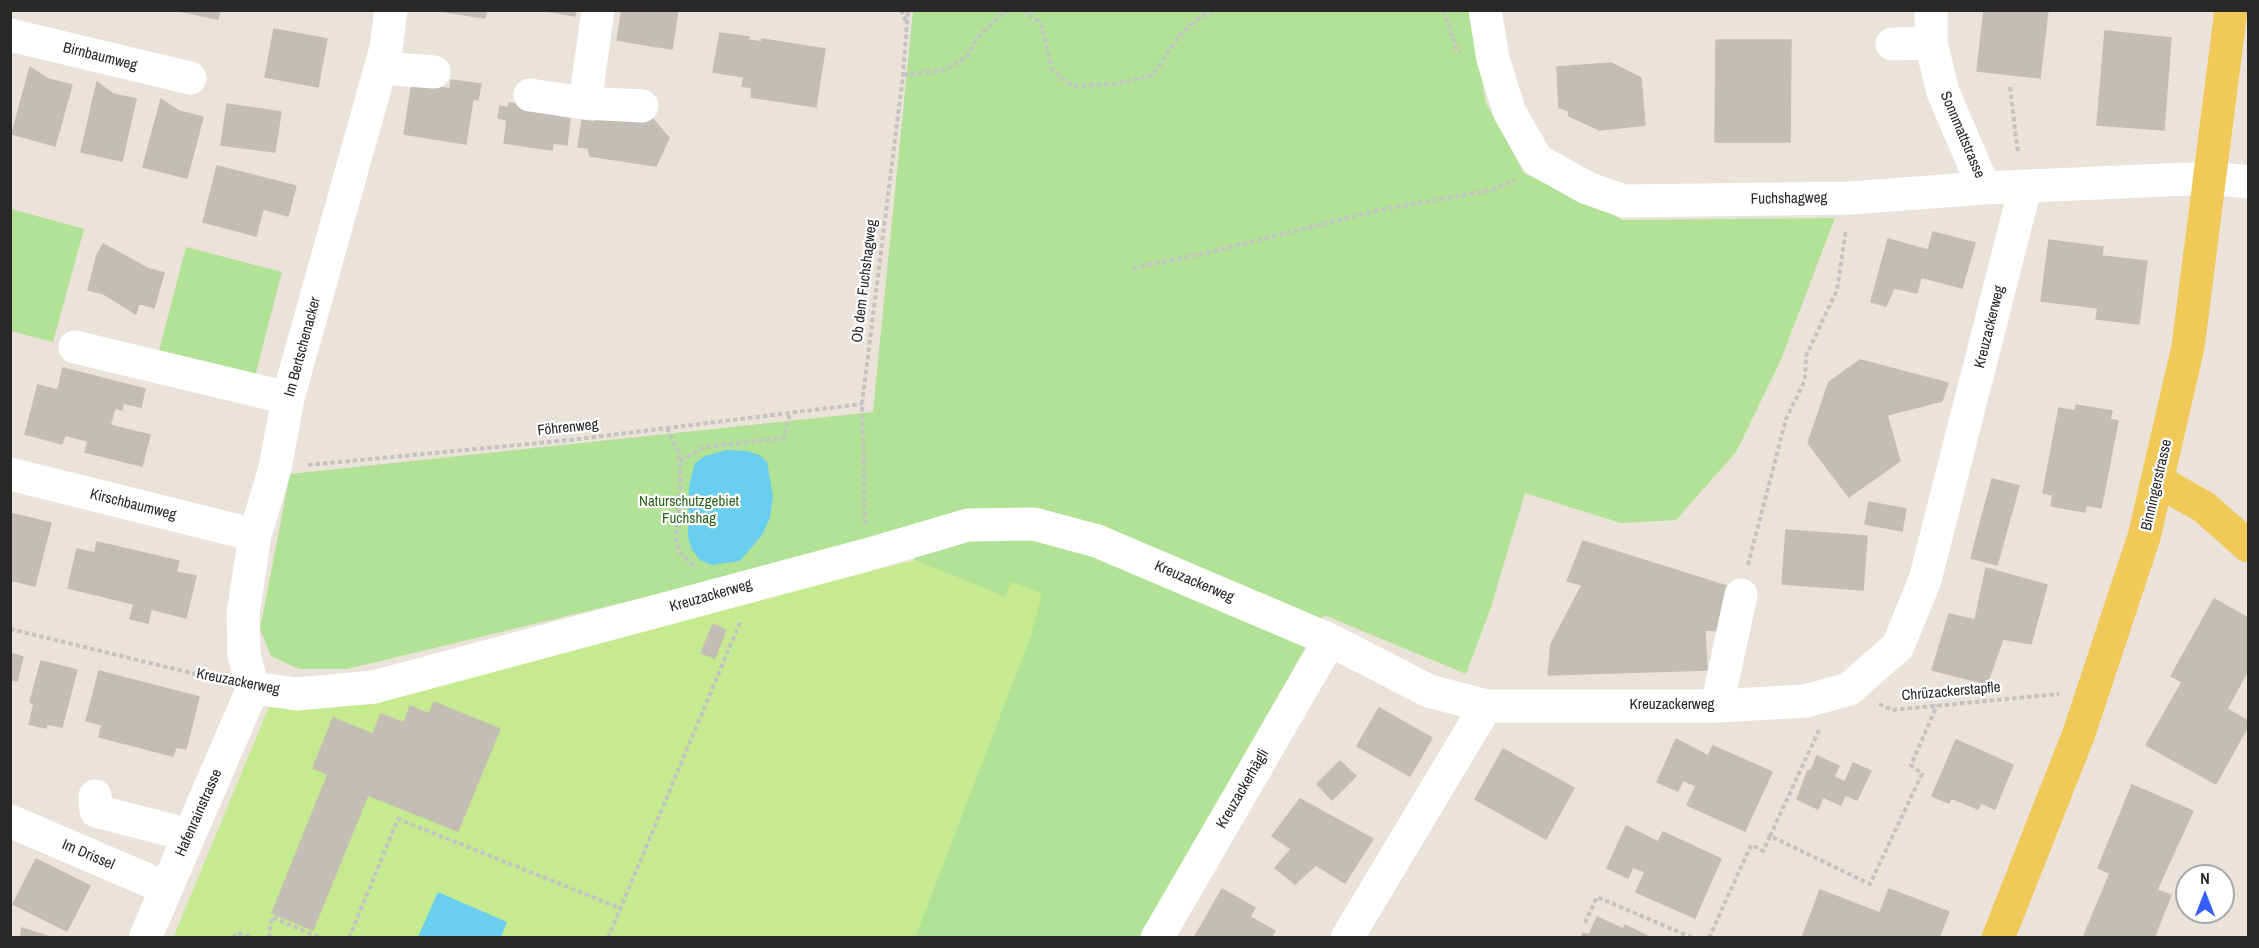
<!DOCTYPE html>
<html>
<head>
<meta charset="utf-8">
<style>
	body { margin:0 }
	#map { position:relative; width:2259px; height:948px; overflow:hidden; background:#ebe2d9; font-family:"Archivo Narrow",sans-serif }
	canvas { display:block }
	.frame { position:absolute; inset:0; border:12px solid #282828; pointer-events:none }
	.north { position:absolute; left:2175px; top:864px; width:60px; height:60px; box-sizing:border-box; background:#fff; border:2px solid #a9a9a9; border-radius:50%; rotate:0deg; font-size:16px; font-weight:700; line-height:24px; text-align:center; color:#282828 }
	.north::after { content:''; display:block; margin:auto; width:21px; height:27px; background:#3760fa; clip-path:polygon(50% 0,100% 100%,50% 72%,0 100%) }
</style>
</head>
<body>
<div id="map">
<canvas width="2259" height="948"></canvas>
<div class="frame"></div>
<div class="north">N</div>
</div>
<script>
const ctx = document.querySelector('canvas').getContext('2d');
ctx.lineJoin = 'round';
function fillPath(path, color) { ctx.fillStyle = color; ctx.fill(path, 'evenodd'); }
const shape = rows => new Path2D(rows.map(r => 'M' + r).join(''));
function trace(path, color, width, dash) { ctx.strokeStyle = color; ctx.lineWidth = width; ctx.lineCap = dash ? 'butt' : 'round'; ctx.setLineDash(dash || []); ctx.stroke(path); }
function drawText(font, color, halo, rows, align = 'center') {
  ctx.font = font + ' "Archivo Narrow",sans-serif'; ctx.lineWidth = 4.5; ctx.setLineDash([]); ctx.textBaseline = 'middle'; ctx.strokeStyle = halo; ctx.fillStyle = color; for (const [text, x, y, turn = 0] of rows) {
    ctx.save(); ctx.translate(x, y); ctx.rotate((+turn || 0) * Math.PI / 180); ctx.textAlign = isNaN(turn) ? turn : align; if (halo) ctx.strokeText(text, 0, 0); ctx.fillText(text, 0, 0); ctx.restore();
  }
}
fillPath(shape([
	[913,11,1469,11,1486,103,1524,173,1623,220,1835,218,1780,362,1736,452,1676,520,1621,523,1525,493,1490,610,1466,674,1324,615,1140,937,915,937,1032,632,1005,597,915,560,899,531,804,559,347,669,299,669,271,656,260,629,290,474,873,412],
	[11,209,84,229,53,342,11,331],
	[186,247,282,272,255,376,159,351]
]), '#b1e295');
fillPath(shape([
	[915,560,1005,597,1011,582,1042,593,1032,632,915,937,173,938,269,707,375,704,490,668]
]), '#c6ea90');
fillPath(shape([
	[727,450,747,451,759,455,767,462,773,496,770,518,762,535,740,561,712,565,700,560,692,550,688,538,689,486,695,463,705,456],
	[438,892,507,922,501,937,418,937]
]), '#6aceee');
const building = shape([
	[174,10,220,10,218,19,174,10],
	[433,10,487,10,485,18,433,10],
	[541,10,575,10,575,16,541,10],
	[622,10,651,10,646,45,617,40,622,10],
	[651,10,678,10,672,49,646,45,651,10],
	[1984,10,2048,10,2040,78,1977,71,1984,10],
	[274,29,327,39,318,87,265,77,274,29],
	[2105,31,2171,38,2164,130,2097,125,2105,31],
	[720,33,749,37,748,40,762,42,762,39,825,49,816,107,751,97,752,88,742,86,744,77,713,72,720,33],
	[1716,40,1791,40,1790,142,1715,142,1716,40],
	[1611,63,1641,78,1645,125,1600,130,1569,116,1568,110,1559,108,1557,67,1611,63],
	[30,67,48,79,72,85,55,146,12,134,30,67],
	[451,80,481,84,478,100,473,99,466,144,404,134,412,83,450,89,451,80],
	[97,82,113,94,136,99,122,161,81,152,97,82],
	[161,99,179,111,203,117,187,178,143,167,161,99],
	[509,103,558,110,559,117,570,119,567,145,553,143,552,150,504,143,507,120,498,118,500,106,508,108,509,103],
	[227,104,281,112,275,152,221,145,227,104],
	[608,113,653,119,669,138,656,166,590,156,588,148,578,147,582,120,594,122,608,113],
	[217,166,296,186,288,216,263,209,256,236,203,222,217,166],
	[1933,232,1975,243,1962,288,1921,277,1933,232],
	[1888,239,1928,250,1917,293,1894,288,1886,306,1871,302,1888,239],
	[2049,240,2103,247,2102,256,2147,261,2139,324,2096,319,2098,308,2041,301,2049,240],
	[103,244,147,268,164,273,154,308,139,303,136,314,104,294,88,290,97,255,103,244],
	[1860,360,1948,383,1942,401,1887,415,1900,461,1849,497,1808,443,1829,382,1860,360],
	[63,368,145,389,141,407,123,403,122,410,115,408,110,425,150,435,142,466,85,452,88,441,65,435,62,444,25,434,38,385,58,390,63,368],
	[2076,405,2112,411,2110,419,2118,421,2101,508,2086,505,2085,512,2051,506,2053,495,2043,493,2059,408,2075,411,2076,405],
	[1992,479,2019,486,1997,565,1971,558,1992,479],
	[1869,502,1906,509,1902,531,1865,524,1869,502],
	[10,513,51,523,35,586,10,580,10,513],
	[1786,530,1867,536,1863,590,1782,584,1786,530],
	[1583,541,1736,589,1724,631,1705,630,1707,670,1548,675,1551,644,1582,585,1567,581,1583,541],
	[97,542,179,561,176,572,196,576,186,618,151,609,148,623,130,619,134,604,68,588,77,549,95,553,97,542],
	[1986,568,2047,585,2031,644,2003,639,1987,684,1932,670,1949,614,1975,620,1986,568],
	[2214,599,2248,618,2248,670,2227,709,2248,721,2248,726,2216,784,2146,745,2182,682,2171,676,2214,599],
	[713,624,726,630,715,658,701,653,713,624],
	[10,653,23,657,17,681,10,679,10,653],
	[41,661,77,670,62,727,47,724,46,728,29,724,34,704,30,702,41,661],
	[99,671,199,697,186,749,176,747,173,756,99,737,102,725,86,721,99,671],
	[434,702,500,729,458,831,368,795,313,930,272,913,328,774,313,768,333,718,373,734,381,714,404,723,410,706,429,714,434,702],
	[1379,708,1432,738,1410,776,1357,746,1379,708],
	[1676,739,1708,756,1713,746,1772,772,1745,831,1687,805,1696,786,1683,780,1678,791,1657,782,1676,739],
	[1956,740,2013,765,1995,809,1981,803,1978,809,1951,798,1949,803,1932,796,1956,740],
	[1503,749,1574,788,1546,839,1475,799,1503,749],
	[1817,756,1839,766,1834,777,1845,782,1853,763,1871,771,1857,800,1845,795,1841,805,1823,797,1818,809,1797,799,1808,770,1811,771,1817,756],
	[1340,761,1356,776,1332,800,1317,784,1340,761],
	[2132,785,2193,811,2157,890,2171,895,2154,938,2083,938,2110,873,2098,868,2132,785],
	[1300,799,1373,839,1345,883,1316,865,1295,884,1275,868,1291,849,1272,836,1300,799],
	[1626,826,1658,842,1663,832,1721,859,1695,918,1636,892,1645,872,1633,867,1628,878,1607,868,1626,826],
	[36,859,90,886,67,931,13,904,36,859],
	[1222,889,1255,908,1250,917,1275,931,1271,938,1194,938,1222,889],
	[1889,889,1949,912,1939,938,1802,938,1820,890,1880,913,1889,889],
	[1597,917,1623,929,1625,925,1651,938,1581,938,1583,933,1589,935,1597,917],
	[22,928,53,938,20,938,22,928]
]);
fillPath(building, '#c2bdb5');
trace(building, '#c5beb3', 1.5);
trace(shape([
	[901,10,906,21],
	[1023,10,1041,23,1052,69,1066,82,1075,86,1115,84,1153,75,1179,36,1200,17,1217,10],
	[1444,10,1457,51,1461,52],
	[903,75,944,70,967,57,977,38,1004,12,1013,10],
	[2010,87,2018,154],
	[1133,268,1210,252,1379,210,1492,190,1515,180],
	[667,428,678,451,681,479,676,541,680,553,695,567],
	[680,461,704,447,784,438,790,413],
	[308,465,570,440,862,404],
	[865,524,862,404,903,75,908,10],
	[1748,565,1786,419,1805,380,1806,356,1837,290,1846,229],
	[10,629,220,680],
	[1879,704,1892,710,2059,694],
	[1819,730,1770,836,1870,884,1922,774,1911,765,1937,705],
	[1585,923,1597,897,1693,938],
	[233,938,237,933,254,938],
	[269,938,272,917,320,938],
	[349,938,398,819,620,908],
	[608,938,741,620],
	[1709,938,1751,845,1763,851,1770,836]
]), '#c3c3c3', 4, [4.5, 3]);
trace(shape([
	[1485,10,1493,59,1510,113,1537,160,1587,188,1624,201,1851,198,1984,188,2211,178,2248,182],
	[1931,10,1931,43,1943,92,1984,188],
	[10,35,190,78],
	[1892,44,1931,43],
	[381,68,434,72],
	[530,95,585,103,598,10],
	[585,103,642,106],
	[75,347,288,398],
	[10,474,255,535],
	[253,688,297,694,374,687,866,555,968,525,1034,524,1097,541,1330,640,1429,691,1486,706,1717,706,1806,701,1849,689,1898,646,1925,580,2025,188],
	[253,688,244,655,243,614,255,535,275,468,288,398,386,48,391,10],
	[1717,706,1741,595],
	[95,796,96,811,189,835],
	[10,821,166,888],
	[145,938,253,688],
	[1157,938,1330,640],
	[1347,938,1486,706]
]), '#fff', 33);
trace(shape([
	[2158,481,2204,507,2248,546],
	[1998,938,2078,736,2144,537,2188,347,2231,10]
]), '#f0c958', 33);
drawText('15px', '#282828', '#fff', [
	["Birnbaumweg",100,57,14],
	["Sonnmattstrasse",1962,135,67],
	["Fuchshagweg",1789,199,-1],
	["Ob dem Fuchshagweg",865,281,-83],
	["Kreuzackerweg",1990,327,-76],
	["Im Bertschenacker",303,347,-75],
	["Föhrenweg",568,428,-6],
	["Binningerstrasse",2157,485,-77],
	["Kirschbaumweg",133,505,14],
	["Kreuzackerweg",1194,582,23],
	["Kreuzackerweg",711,596,-16],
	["Kreuzackerweg",238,682,11],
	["Chrüzackerstapfle",1951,692,-5],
	["Kreuzackerweg",1672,705],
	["Kreuzackerhägli",1243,789,-60],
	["Hafenrainstrasse",199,813,-66],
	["Im Drissel",88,855,23]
]);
drawText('15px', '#2a6319', '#fff', [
	["Naturschutzgebiet",689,502],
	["Fuchshag",689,519]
]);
</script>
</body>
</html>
